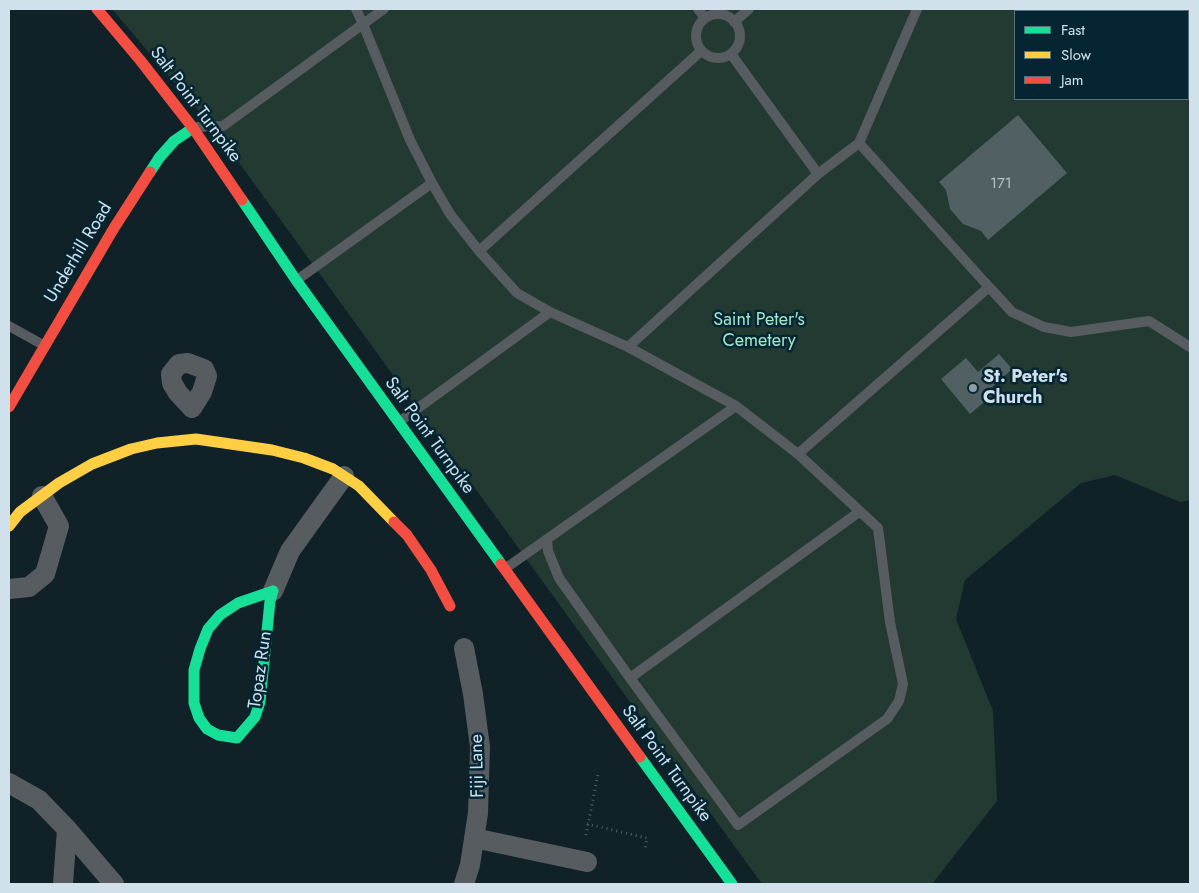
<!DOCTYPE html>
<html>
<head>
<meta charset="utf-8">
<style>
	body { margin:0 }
	#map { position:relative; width:1199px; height:893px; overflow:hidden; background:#102128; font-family:Jost,sans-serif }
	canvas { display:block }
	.frame { position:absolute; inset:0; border:10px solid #d0e1eb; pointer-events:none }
	.legend { position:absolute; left:1014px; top:10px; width:175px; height:90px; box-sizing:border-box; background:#052533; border:1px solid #56707d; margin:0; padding:6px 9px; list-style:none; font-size:15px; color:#d0e1eb }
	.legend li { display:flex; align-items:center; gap:10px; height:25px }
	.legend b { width:25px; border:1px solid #56707d }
</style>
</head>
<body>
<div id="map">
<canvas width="1199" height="893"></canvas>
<div class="frame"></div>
<ul class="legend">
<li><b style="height:6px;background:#16e098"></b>Fast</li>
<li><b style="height:6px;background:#ffcf43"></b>Slow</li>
<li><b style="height:6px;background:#f24e42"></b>Jam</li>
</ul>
</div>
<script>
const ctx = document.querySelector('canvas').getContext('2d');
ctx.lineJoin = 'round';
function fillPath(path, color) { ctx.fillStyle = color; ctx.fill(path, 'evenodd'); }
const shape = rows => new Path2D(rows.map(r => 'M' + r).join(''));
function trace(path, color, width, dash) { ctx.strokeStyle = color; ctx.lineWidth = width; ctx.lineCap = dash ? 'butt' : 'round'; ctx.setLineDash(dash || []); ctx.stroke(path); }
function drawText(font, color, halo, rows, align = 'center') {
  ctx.font = font + ' Jost,sans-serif'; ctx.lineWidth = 5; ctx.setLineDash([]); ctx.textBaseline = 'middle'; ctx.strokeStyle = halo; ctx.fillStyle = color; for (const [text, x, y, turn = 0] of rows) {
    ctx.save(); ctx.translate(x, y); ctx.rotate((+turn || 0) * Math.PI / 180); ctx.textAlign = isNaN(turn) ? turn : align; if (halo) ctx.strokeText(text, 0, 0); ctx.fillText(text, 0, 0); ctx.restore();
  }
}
fillPath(shape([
	[112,9,1111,9,1114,11,1015,11,1015,99,1188,99,1188,73,1190,76,1190,500,1180,502,1115,475,1081,483,965,580,956,619,993,711,997,801,932,884,762,884,219,135]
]), '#233a32');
trace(shape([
	[1153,9,1157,11],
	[1188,29,1190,31]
]), '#686181', 5);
fillPath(shape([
	[1018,115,1067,173,988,240,981,231,963,224,950,209,946,190,939,182],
	[999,354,1012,369,991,388,995,393,970,414,941,379,966,358,978,372]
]), '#516063');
trace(shape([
	[587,824,647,838,645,849],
	[586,835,598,774]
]), '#525b5f', 3, [1, 4]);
trace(shape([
	[356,9,363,24,384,9],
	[698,9,705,18],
	'696 36a22 22 0 1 1 44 0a22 22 0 1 1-44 0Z',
	[734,22,749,9],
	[731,54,818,174],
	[197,127,223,126,363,24,410,140,432,183,450,214,479,251,517,293,550,312,628,347,736,406,798,454,989,287,1012,312,1044,327,1071,332,1149,321,1190,347],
	[859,143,989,287],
	[479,251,701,51],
	[297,280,432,183],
	[9,326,45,346],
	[628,347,818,174,859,143,917,9],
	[399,422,550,312],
	[547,539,548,551,559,578,630,678,738,825,887,719,899,701,903,684,890,622,878,528,798,454],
	[506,568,736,406],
	[630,678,859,512]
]), '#575c60', 10);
trace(shape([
	[188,363,204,369,207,376,202,392,192,408,178,393,172,383,171,374,179,364,188,363],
	[9,589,29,587,45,574,59,526,42,496],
	[273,591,290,551,344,476],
	[464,648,473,694,480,747,478,813,470,865,464,884],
	[9,783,39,800,67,829],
	[474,838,587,862],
	[63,884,67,829,114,884]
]), '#575c60', 20);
trace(shape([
	[150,172,159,158,174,141,193,128],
	[242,200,296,280,501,564],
	[273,591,270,601,260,702,255,717,237,738,218,735,207,729,199,718,194,703,194,670,200,649,208,629,220,615,238,603,273,591],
	[640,757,732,884]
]), '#16e098', 11);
trace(shape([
	[9,526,20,512,59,483,92,464,131,449,157,443,196,439,272,450,304,458,333,469,359,486,394,522]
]), '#ffcf43', 11);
trace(shape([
	[97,9,140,60,193,128,242,200],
	[9,407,114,228,150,172],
	[394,522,407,535,431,570,450,606],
	[501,564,640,757]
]), '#f24e42', 11);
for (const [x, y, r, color] of [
	[973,388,5,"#8d9ea7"]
]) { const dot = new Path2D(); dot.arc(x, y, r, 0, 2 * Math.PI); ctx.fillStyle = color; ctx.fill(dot); trace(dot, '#052533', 2); }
drawText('15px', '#b0c1c9', null, [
	["171",1001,184]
]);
drawText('18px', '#d0e1eb', '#052533', [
	["Salt Point Turnpike",195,105,53],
	["Underhill Road",79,253,-59],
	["Salt Point Turnpike",429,436,54],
	["Topaz Run",261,670,-82],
	["Salt Point Turnpike",666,764,54],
	["Fiji Lane",478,766,-91]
]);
drawText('18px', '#a1e9c8', '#052533', [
	["Saint Peter's",759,321],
	["Cemetery",759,342]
]);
drawText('bold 18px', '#d0e1eb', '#052533', [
	["St. Peter's",983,378],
	["Church",983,399]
], 'left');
</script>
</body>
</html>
